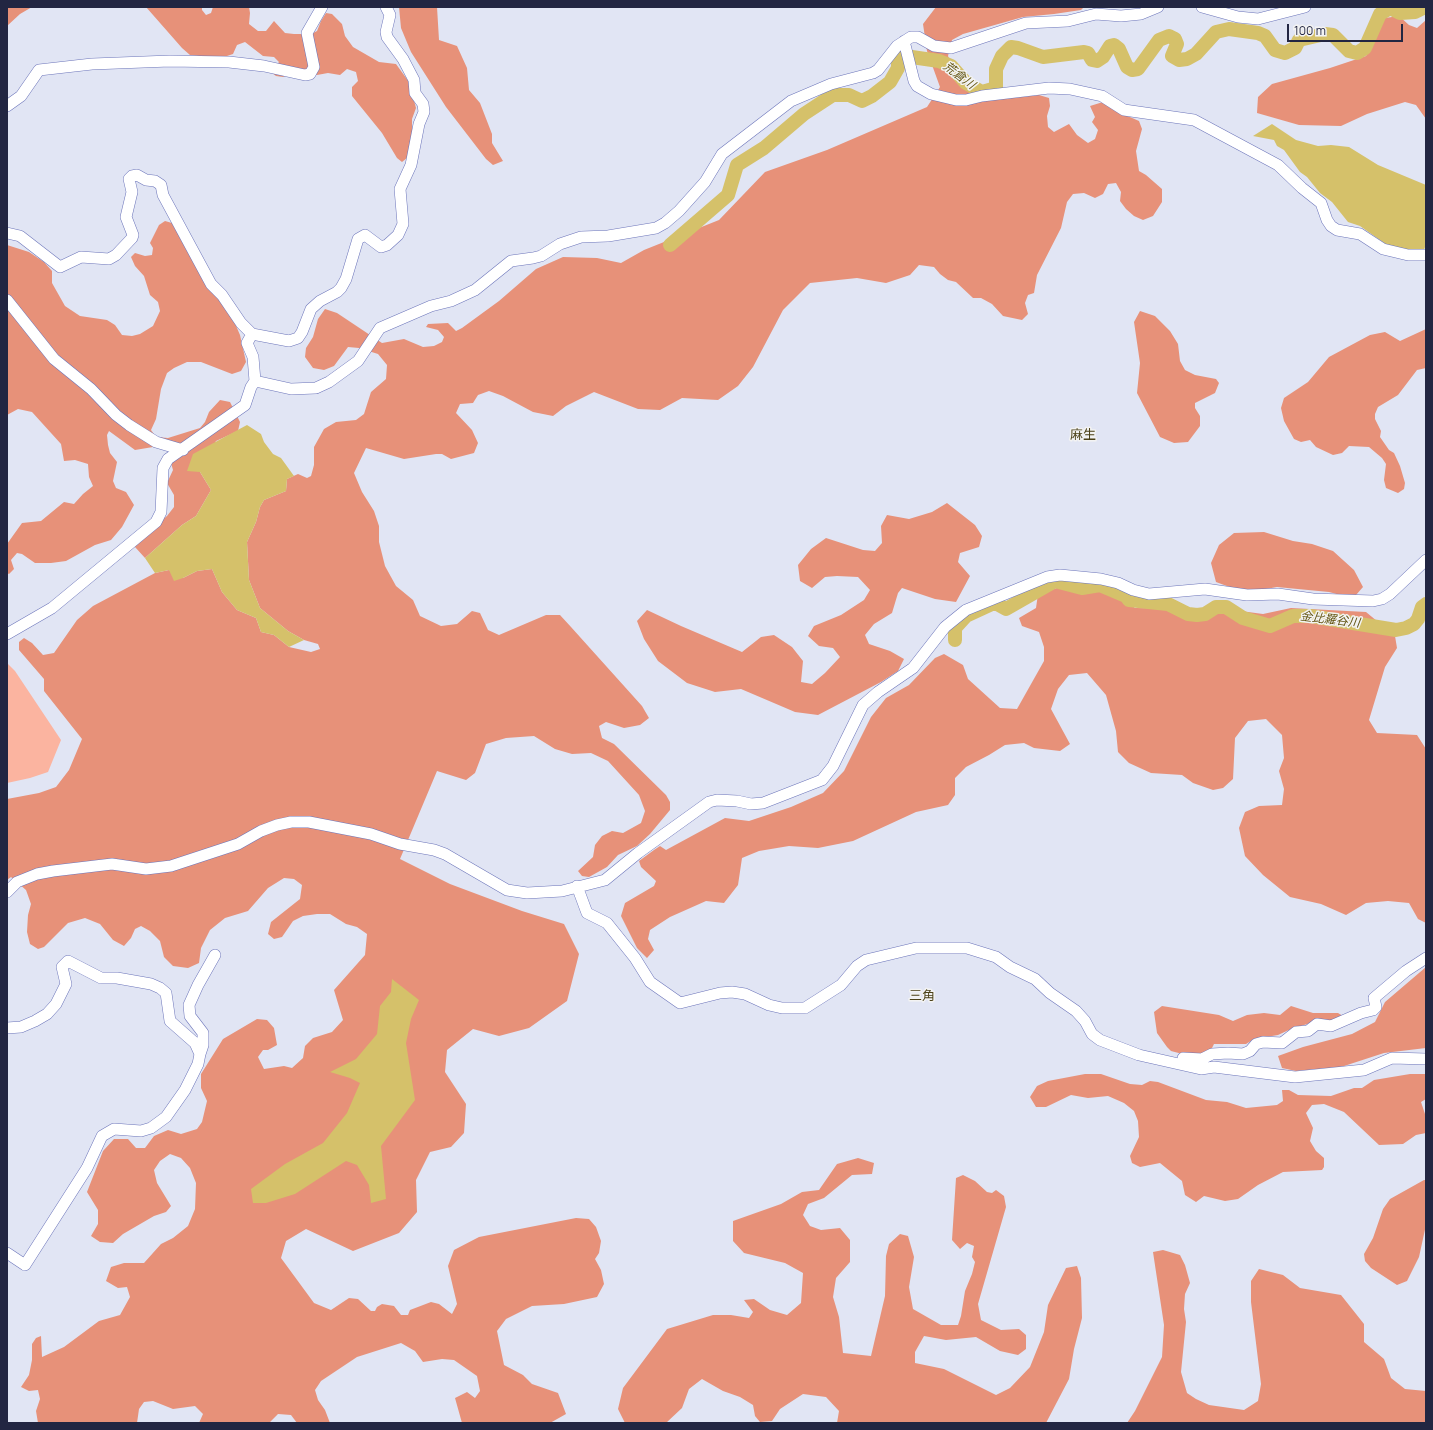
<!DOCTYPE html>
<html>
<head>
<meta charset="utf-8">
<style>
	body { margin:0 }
	#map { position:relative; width:1433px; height:1430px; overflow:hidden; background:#e1e5f4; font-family:Manrope,sans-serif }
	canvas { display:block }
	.frame { position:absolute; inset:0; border:8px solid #222642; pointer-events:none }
	.scale { position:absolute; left:1287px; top:24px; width:116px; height:18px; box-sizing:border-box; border:2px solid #222642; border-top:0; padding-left:5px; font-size:12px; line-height:14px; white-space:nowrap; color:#222642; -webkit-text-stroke:3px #f3f3f3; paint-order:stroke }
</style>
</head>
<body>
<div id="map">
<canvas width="1433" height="1430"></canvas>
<div class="frame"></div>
<div class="scale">100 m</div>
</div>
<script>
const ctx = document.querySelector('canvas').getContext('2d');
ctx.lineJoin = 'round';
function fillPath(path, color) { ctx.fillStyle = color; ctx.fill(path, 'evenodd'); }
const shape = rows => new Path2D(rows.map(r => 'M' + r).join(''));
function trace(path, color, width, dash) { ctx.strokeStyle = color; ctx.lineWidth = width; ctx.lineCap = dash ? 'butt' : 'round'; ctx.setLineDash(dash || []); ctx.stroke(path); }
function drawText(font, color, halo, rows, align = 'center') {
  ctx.font = font + ' Manrope,"Noto Sans JP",sans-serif'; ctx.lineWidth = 3; ctx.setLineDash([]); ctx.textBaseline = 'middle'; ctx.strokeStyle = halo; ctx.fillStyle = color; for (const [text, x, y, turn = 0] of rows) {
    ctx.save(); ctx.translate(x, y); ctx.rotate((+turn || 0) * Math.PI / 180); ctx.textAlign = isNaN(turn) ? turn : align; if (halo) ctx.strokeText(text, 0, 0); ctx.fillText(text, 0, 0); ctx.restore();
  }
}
fillPath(shape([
	[7,663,15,671,61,740,48,772,30,778,7,783]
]), '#fbb4a0');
fillPath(shape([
	[7,7,32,7,20,14,7,26],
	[146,7,202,7,202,10,206,15,211,13,213,7,249,7,250,13,249,24,258,31,266,31,274,21,285,33,294,34,311,34,317,31,321,21,326,13,332,14,342,24,345,36,353,47,379,62,396,64,409,82,416,108,412,119,412,133,407,158,402,162,397,158,382,133,352,96,352,87,358,81,356,72,347,69,340,75,328,73,317,75,305,69,298,70,283,77,276,76,271,72,279,62,274,57,263,56,245,42,237,45,233,54,221,58,190,55,182,48],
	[399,7,437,7,439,40,457,46,467,68,469,90,480,103,492,134,492,143,503,161,493,165,486,159,446,107,411,52,401,28],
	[936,7,1084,7,1081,10,1054,14,1023,17,963,34,952,40,948,56,959,82,984,101,1039,95,1049,98,1050,106,1047,116,1048,127,1054,132,1069,124,1077,135,1088,143,1095,139,1098,130,1092,122,1095,117,1090,106,1103,102,1123,114,1139,121,1142,129,1136,151,1139,171,1146,175,1162,189,1162,202,1153,216,1143,220,1134,216,1126,209,1120,201,1121,192,1116,183,1108,184,1103,194,1095,198,1084,193,1073,194,1067,202,1061,228,1037,275,1034,293,1028,295,1025,303,1028,314,1022,320,1003,316,992,304,981,298,973,298,956,282,948,280,940,274,934,267,919,265,910,275,886,283,857,278,810,283,783,310,753,367,738,386,718,400,682,398,660,410,638,409,594,392,566,406,553,416,533,412,503,396,489,391,478,395,473,403,460,404,456,413,472,430,478,443,474,453,451,459,442,454,436,454,404,459,366,448,354,473,362,492,374,511,379,526,379,542,385,566,396,586,413,600,420,616,441,626,457,624,472,611,480,613,488,630,499,635,546,615,560,615,571,627,642,706,649,718,640,725,624,728,606,722,599,726,602,738,614,744,666,795,670,802,670,810,650,834,637,846,618,855,607,867,589,877,582,876,578,871,593,857,595,845,602,836,612,831,623,833,641,823,645,811,639,795,608,761,591,753,572,754,555,749,534,736,506,738,486,744,475,773,466,780,437,771,400,859,450,884,522,911,564,924,579,954,567,1001,529,1028,499,1036,473,1029,447,1050,445,1072,466,1104,464,1133,451,1147,430,1152,416,1180,417,1212,399,1233,353,1251,306,1229,286,1241,281,1258,314,1303,331,1310,349,1298,358,1299,371,1311,375,1311,377,1307,382,1304,394,1306,401,1315,408,1315,410,1310,431,1302,439,1304,452,1314,457,1304,448,1266,454,1250,479,1237,576,1218,589,1219,596,1227,601,1241,599,1253,595,1259,601,1270,604,1284,597,1297,564,1304,532,1306,506,1319,497,1331,504,1365,523,1375,532,1384,558,1393,566,1414,550,1423,462,1423,455,1398,467,1392,475,1398,480,1391,477,1376,454,1360,442,1359,423,1362,415,1351,401,1343,357,1357,321,1381,315,1390,318,1400,325,1410,330,1423,297,1423,291,1415,278,1414,269,1423,199,1423,203,1414,195,1406,173,1409,153,1401,144,1402,139,1409,137,1423,38,1423,36,1411,40,1399,38,1390,29,1391,21,1387,29,1375,32,1360,32,1344,36,1338,41,1336,42,1357,64,1347,99,1321,120,1315,130,1297,127,1287,118,1288,106,1281,111,1267,124,1263,144,1263,161,1244,173,1238,188,1226,195,1209,196,1183,190,1168,181,1158,170,1154,160,1161,154,1170,157,1183,171,1206,166,1212,154,1216,123,1234,113,1243,100,1242,91,1236,98,1224,98,1210,87,1192,103,1151,114,1139,128,1139,136,1148,145,1148,154,1136,168,1130,181,1134,197,1129,202,1122,207,1101,201,1088,201,1074,223,1039,257,1019,267,1020,274,1028,277,1045,268,1050,263,1050,258,1057,264,1069,284,1066,292,1068,303,1058,305,1046,313,1038,332,1032,343,1020,334,990,365,955,367,934,357,927,346,924,330,914,317,914,303,916,293,921,282,937,274,939,268,934,271,922,300,899,302,885,294,879,284,878,268,888,248,911,225,918,210,930,201,948,199,963,188,968,173,966,164,957,160,941,150,931,141,926,135,929,131,938,124,946,113,940,100,924,85,918,68,923,44,947,38,949,30,944,27,932,28,915,31,904,26,890,11,877,7,880,7,799,39,793,56,787,69,770,82,739,44,691,44,679,19,650,19,642,24,638,32,643,43,655,54,653,77,620,93,606,155,573,169,570,183,578,197,571,212,569,222,592,237,610,256,618,261,632,274,635,289,647,311,652,320,649,318,644,304,640,288,631,260,608,249,580,247,542,256,522,260,507,264,500,286,491,287,479,298,474,307,478,311,476,314,465,314,447,324,429,336,422,356,420,364,414,371,392,386,379,387,365,378,354,359,348,348,347,334,366,324,370,313,368,305,357,306,348,313,337,318,319,325,309,337,313,382,343,404,339,423,347,434,346,442,342,444,337,438,330,426,327,428,324,448,323,456,331,462,328,499,301,536,269,563,257,597,258,621,263,644,250,719,220,765,172,827,150,927,107,940,87,927,51,923,24],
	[1399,16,1409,25,1417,28,1426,20,1426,119,1416,105,1405,102,1367,114,1341,126,1299,125,1257,113,1258,97,1272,84,1330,68,1366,56,1385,18],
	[165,221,172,223,208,286,220,298,234,321,240,335,246,362,241,371,232,374,201,362,187,362,174,368,167,373,161,389,156,419,151,430,156,437,168,438,200,428,205,422,209,412,220,400,230,402,240,422,238,431,216,441,200,472,211,490,196,516,182,525,145,558,135,547,136,542,167,516,174,507,174,495,167,483,173,470,171,463,174,451,153,447,135,450,109,431,107,435,108,445,110,453,117,462,113,481,116,488,126,492,134,505,122,527,111,540,95,545,66,561,51,563,35,563,22,554,17,553,11,560,14,569,9,574,7,573,7,544,22,523,41,521,64,502,74,504,83,494,93,486,89,477,88,464,75,460,64,461,61,444,32,412,18,409,7,415,7,245,29,252,44,262,52,271,52,283,65,306,80,316,107,320,115,325,122,335,132,336,140,334,153,326,160,311,158,302,150,295,144,276,135,266,131,257,135,253,145,256,152,255,153,248,150,243,159,225],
	[1140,311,1155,316,1170,331,1178,344,1180,361,1185,370,1195,375,1216,379,1219,383,1215,393,1195,403,1195,408,1200,416,1200,426,1188,442,1174,443,1160,437,1137,393,1140,363,1134,322],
	[1426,329,1426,368,1417,370,1398,395,1378,407,1375,414,1375,419,1381,431,1380,437,1389,450,1394,453,1400,466,1405,483,1404,489,1398,493,1386,488,1384,480,1386,464,1382,458,1369,447,1349,446,1342,453,1333,455,1316,447,1310,440,1301,442,1294,439,1284,421,1281,408,1284,398,1308,382,1329,357,1370,335,1385,332,1400,341],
	[947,503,975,525,982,536,979,547,960,553,958,562,970,576,956,602,935,599,902,588,898,593,892,613,874,624,865,635,869,644,890,651,904,659,898,671,881,682,818,715,795,712,741,689,715,692,687,683,658,661,644,639,637,621,647,610,681,626,742,652,761,637,774,635,792,647,803,661,801,682,812,684,825,673,840,657,833,648,819,646,808,636,814,626,841,615,864,600,870,590,858,577,837,576,825,577,812,588,800,581,798,565,811,549,826,538,863,550,875,551,882,543,881,526,887,515,909,519,932,512],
	[1264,532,1293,541,1312,544,1333,551,1354,570,1363,587,1356,595,1352,598,1329,592,1277,587,1260,590,1235,589,1216,582,1211,563,1219,545,1234,533],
	[1060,587,1080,592,1098,590,1123,598,1135,608,1226,609,1263,614,1291,608,1366,612,1395,636,1397,648,1385,667,1369,720,1377,733,1417,735,1426,749,1426,923,1418,919,1409,903,1388,901,1366,903,1346,915,1321,904,1290,897,1263,875,1245,856,1239,828,1245,812,1259,806,1282,805,1284,789,1279,771,1284,758,1282,735,1266,719,1248,721,1235,738,1233,779,1223,788,1213,790,1193,783,1182,775,1151,773,1129,763,1118,752,1116,731,1106,695,1087,673,1069,675,1058,689,1051,709,1070,744,1060,751,1034,748,1024,743,1005,745,989,755,966,767,955,778,955,795,948,805,916,812,853,841,818,848,789,846,759,851,742,858,738,885,724,903,706,901,670,917,650,930,648,939,654,950,647,958,637,948,621,916,625,903,654,886,656,881,641,867,639,861,654,850,660,846,666,850,725,818,749,821,791,807,823,793,844,771,871,717,886,698,909,685,935,658,944,654,963,665,968,679,1000,708,1017,709,1044,661,1044,647,1039,632,1022,626,1019,618,1036,608,1038,594],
	[1426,967,1426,1048,1384,1053,1341,1067,1296,1071,1282,1068,1278,1056,1303,1047,1352,1034,1375,1022,1385,1002],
	[1162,1006,1219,1015,1233,1021,1247,1015,1264,1013,1280,1015,1291,1006,1313,1013,1338,1013,1343,1016,1336,1021,1317,1021,1291,1029,1278,1035,1254,1039,1246,1044,1214,1044,1210,1052,1190,1056,1171,1051,1167,1047,1157,1033,1154,1012],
	[1085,1074,1101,1074,1130,1084,1142,1085,1150,1081,1158,1082,1206,1100,1227,1102,1246,1108,1277,1105,1283,1101,1282,1090,1289,1090,1298,1095,1331,1096,1354,1088,1362,1088,1374,1080,1410,1074,1426,1074,1426,1099,1421,1102,1426,1117,1426,1133,1416,1135,1403,1144,1379,1145,1344,1112,1324,1104,1312,1105,1306,1113,1313,1128,1310,1141,1316,1151,1324,1158,1324,1167,1322,1170,1283,1172,1258,1185,1238,1199,1225,1201,1204,1196,1196,1202,1185,1195,1182,1181,1160,1163,1140,1167,1132,1163,1130,1156,1139,1137,1138,1121,1134,1111,1124,1103,1108,1096,1088,1098,1071,1095,1046,1107,1036,1107,1030,1097,1037,1086,1048,1081],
	[858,1158,874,1163,872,1174,852,1175,824,1198,808,1204,803,1215,810,1226,821,1230,840,1228,850,1240,850,1262,836,1278,833,1297,839,1317,843,1353,871,1356,885,1296,886,1256,889,1244,900,1234,908,1236,914,1257,909,1287,913,1309,941,1325,958,1325,961,1316,965,1291,972,1274,975,1262,972,1257,974,1246,967,1243,960,1249,952,1240,956,1178,963,1175,975,1181,987,1192,992,1193,996,1190,1004,1196,1006,1207,978,1304,981,1320,1001,1330,1019,1329,1026,1335,1026,1349,1018,1355,1000,1351,976,1337,946,1340,924,1336,915,1352,915,1363,944,1369,996,1395,1010,1388,1030,1367,1044,1332,1048,1305,1066,1268,1077,1266,1081,1278,1082,1318,1074,1349,1069,1379,1046,1423,837,1423,839,1411,826,1397,803,1394,780,1409,772,1421,760,1422,755,1416,753,1405,740,1397,723,1391,702,1379,689,1389,682,1408,666,1423,625,1423,618,1409,623,1388,667,1329,713,1315,731,1315,749,1318,753,1312,744,1300,754,1299,770,1310,787,1315,801,1303,803,1273,785,1263,744,1253,733,1241,733,1221,781,1204,802,1192,819,1190,837,1164],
	[1424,1180,1426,1180,1426,1225,1419,1257,1407,1281,1397,1285,1371,1268,1365,1261,1364,1254,1373,1238,1383,1209,1390,1199],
	[1163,1250,1180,1255,1185,1265,1190,1283,1185,1294,1184,1309,1186,1322,1181,1372,1187,1393,1196,1399,1209,1405,1244,1410,1258,1401,1261,1384,1251,1302,1251,1281,1259,1269,1283,1275,1300,1288,1341,1295,1364,1324,1364,1342,1384,1359,1391,1378,1405,1389,1426,1391,1426,1423,1127,1423,1135,1411,1162,1357,1164,1325,1153,1252]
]), '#e79179');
fillPath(shape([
	[1272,124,1296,140,1318,146,1331,145,1349,147,1378,165,1426,185,1426,244,1424,250,1412,251,1387,245,1360,226,1348,222,1332,202,1320,193,1307,177,1300,172,1284,150,1277,146,1274,140,1253,136],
	[247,425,261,434,264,442,273,454,281,458,294,476,287,479,286,491,264,500,260,507,256,522,247,542,249,580,260,608,288,631,304,640,289,647,274,635,261,632,256,618,237,610,222,592,212,569,197,571,183,578,174,581,169,570,155,573,145,558,182,525,196,516,211,490,200,472,187,471,193,454],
	[392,979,419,1000,411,1019,406,1043,415,1100,381,1146,386,1199,371,1203,369,1185,357,1165,346,1161,295,1194,266,1203,253,1203,251,1189,285,1164,323,1143,347,1113,360,1083,350,1078,330,1072,356,1059,377,1034,380,1006,391,992]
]), '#d5c16a');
trace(shape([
	[670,245,728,195,737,165,764,148,804,114,833,95,849,95,862,101,872,96,890,82,898,68,898,55,939,61,951,66,966,83,982,92,996,88,996,69,1002,56,1011,47,1018,48,1043,57,1084,52,1088,53,1092,60,1097,61,1103,57,1110,46,1114,45,1119,49,1127,67,1132,70,1138,69,1159,40,1169,36,1175,39,1177,44,1172,56,1179,60,1187,59,1196,54,1216,32,1229,29,1258,33,1265,36,1275,50,1285,53,1295,48,1299,40,1325,34,1333,35,1349,51,1357,53,1365,48,1380,14,1390,8,1400,13,1415,12,1425,7],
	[955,640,955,628,966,616,992,604,997,604,1006,609,1055,581,1082,588,1100,585,1126,596,1129,600,1168,604,1188,614,1197,615,1205,614,1216,607,1226,607,1243,618,1270,626,1293,616,1310,616,1396,630,1406,628,1414,624,1418,619,1422,607,1426,604]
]), '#d5c16a', 14);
const minor = shape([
	[1202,7,1238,17,1258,19,1305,7],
	[904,41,914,81,917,86,931,94,956,100,966,100,982,96,1049,88,1070,89,1102,96,1124,110,1194,120,1278,165,1302,188,1321,203,1327,220,1331,226,1337,230,1360,234,1383,249,1408,255,1426,255],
	[7,106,21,96,39,70,92,64,170,61,229,62,264,66,305,75,310,74,314,67,307,33,322,7],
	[7,233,20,236,60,267,81,257,109,259,116,255,132,238,133,235,126,217,132,192,129,179,132,176,137,175,146,180,155,181,161,185,163,195,211,284,222,295,241,323,252,334,289,341,298,338,302,332,311,309,320,301,337,292,341,288,346,279,358,239,365,235,381,247,387,245,398,235,403,224,400,189,411,165,419,124,424,112,423,104,415,93,414,80,403,59,387,37,386,32,390,15,386,7],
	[7,300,54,359,91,389,116,415,129,425,156,442,183,450],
	[255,381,291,389,316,388,329,382,358,361,380,328,431,306,451,301,475,290,511,261,533,258,541,256,560,244,581,237,608,236,656,228,665,223,679,211,705,182,722,154,791,101,831,84,873,73,878,70,897,46,911,37,918,37,934,46,951,48,1026,23,1068,21,1096,14,1121,16,1141,14,1158,7],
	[7,634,52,608,156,522,161,512,163,468,168,459,245,405,251,387,255,381,253,357,247,343,252,334],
	[577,886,587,913,607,923,635,958,650,982,680,1003,720,993,732,992,745,994,769,1005,782,1008,805,1008,841,985,857,966,866,960,916,948,967,948,996,957,1010,967,1035,979,1050,993,1076,1011,1085,1021,1092,1034,1100,1040,1139,1055,1201,1069,1214,1067,1295,1077,1364,1070,1392,1058,1426,1059],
	[7,892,17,882,37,874,53,871,112,864,146,869,171,866,238,844,261,831,277,825,291,822,309,822,371,834,400,844,434,850,445,854,507,890,527,893,562,891,605,880,638,853,709,802,717,800,737,801,751,804,763,803,822,780,833,766,863,705,878,692,913,668,945,627,966,610,1047,577,1060,575,1101,579,1118,583,1133,590,1149,594,1205,589,1247,595,1278,594,1313,599,1373,601,1382,599,1390,594,1426,560],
	[7,1028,21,1027,35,1021,47,1014,56,1004,66,984,62,967,68,961,101,978,117,978,151,984,160,988,166,993,170,1021,195,1043,200,1054,198,1064,185,1090,166,1117,151,1128,141,1131,114,1129,102,1136,87,1168,25,1265,7,1253],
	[200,1054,203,1045,203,1033,190,1016,189,1005,198,985,215,955],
	[1183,1058,1202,1059,1212,1054,1228,1053,1243,1054,1250,1051,1256,1044,1263,1042,1282,1043,1296,1032,1308,1031,1317,1024,1331,1026,1361,1013,1373,1010,1376,1007,1374,998,1406,971,1426,958]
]);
trace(minor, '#6c75ba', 12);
trace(minor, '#fff', 11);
drawText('italic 12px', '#635512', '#f3f3f3', [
	["荒倉川",959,76,37],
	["金比羅谷川",1330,620,7]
]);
drawText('13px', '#4b4118', '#f3f3f3', [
	["麻生",1083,435],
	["三角",922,996]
]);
</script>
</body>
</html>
